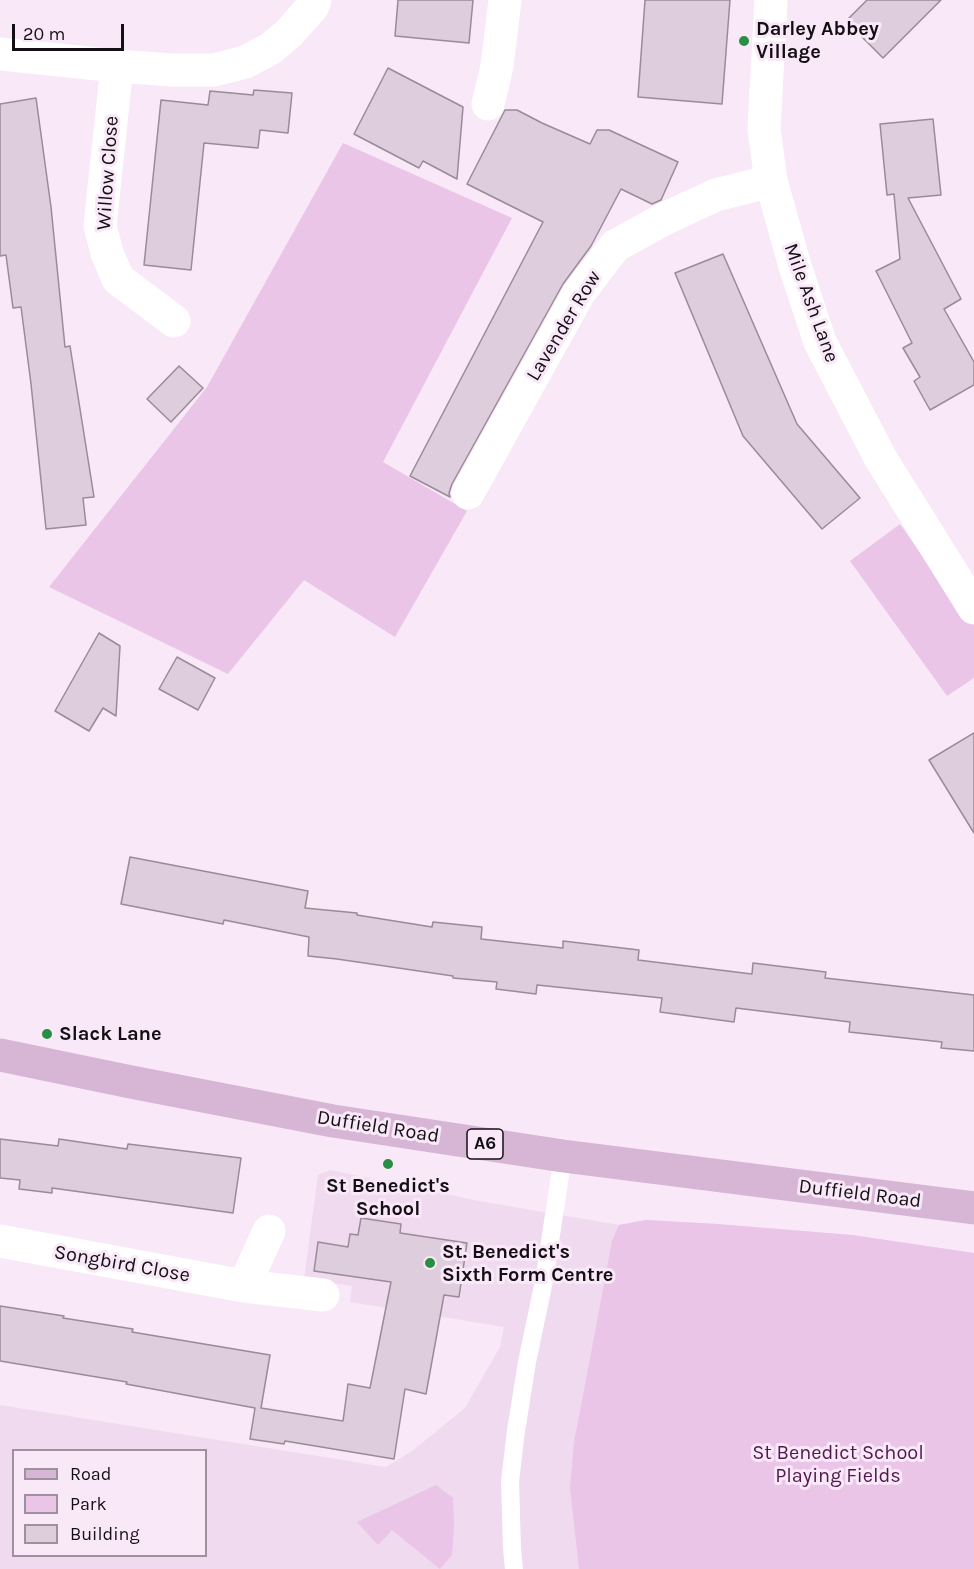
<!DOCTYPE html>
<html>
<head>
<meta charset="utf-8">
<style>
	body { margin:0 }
	#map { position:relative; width:974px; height:1569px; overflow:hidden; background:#f9e8f7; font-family:Karla,sans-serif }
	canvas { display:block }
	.legend { position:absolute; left:12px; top:1449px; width:195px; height:108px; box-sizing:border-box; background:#f9e8f7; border:2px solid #9d919c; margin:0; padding:8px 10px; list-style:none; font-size:18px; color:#140f14 }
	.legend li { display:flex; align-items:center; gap:12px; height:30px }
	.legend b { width:30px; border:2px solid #9d919c }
	.scale { position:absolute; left:12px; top:24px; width:112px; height:27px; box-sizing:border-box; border:3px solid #140f14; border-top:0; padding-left:8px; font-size:18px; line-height:21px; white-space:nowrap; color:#140f14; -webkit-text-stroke:4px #f9e8f7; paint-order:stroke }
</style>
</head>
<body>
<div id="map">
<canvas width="974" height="1569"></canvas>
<ul class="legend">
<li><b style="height:8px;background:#d7b5d5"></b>Road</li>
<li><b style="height:16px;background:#eac5e8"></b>Park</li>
<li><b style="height:16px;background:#decddc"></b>Building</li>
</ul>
<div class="scale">20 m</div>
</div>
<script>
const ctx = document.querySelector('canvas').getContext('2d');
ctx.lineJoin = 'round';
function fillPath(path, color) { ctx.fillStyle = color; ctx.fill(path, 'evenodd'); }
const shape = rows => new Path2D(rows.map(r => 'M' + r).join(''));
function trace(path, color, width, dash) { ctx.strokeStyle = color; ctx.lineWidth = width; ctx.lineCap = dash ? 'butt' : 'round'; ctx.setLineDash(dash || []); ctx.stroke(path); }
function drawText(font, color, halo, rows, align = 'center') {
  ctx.font = font + ' Karla,sans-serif'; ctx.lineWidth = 6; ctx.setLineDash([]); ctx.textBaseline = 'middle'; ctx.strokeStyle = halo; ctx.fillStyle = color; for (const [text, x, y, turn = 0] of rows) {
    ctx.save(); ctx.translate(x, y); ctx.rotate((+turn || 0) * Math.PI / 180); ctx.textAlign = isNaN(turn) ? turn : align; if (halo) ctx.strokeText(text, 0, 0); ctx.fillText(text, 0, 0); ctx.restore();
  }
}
fillPath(shape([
	[330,1170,479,1201,619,1225,646,1220,717,1224,852,1235,974,1253,974,1569,0,1569,0,1405,386,1467,411,1452,465,1408,500,1347,504,1327,350,1302,352,1286,304,1279,318,1175],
	[14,1450,206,1450,206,1556,14,1556]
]), '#f0daef');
fillPath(shape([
	[343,143,512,218,383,462,467,511,395,637,304,580,228,674,49,587,207,387],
	[900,524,957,606,974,624,974,678,947,696,850,561],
	[646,1220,717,1224,852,1235,974,1253,974,1569,579,1569,570,1488,574,1442,592,1348,612,1241,619,1225],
	[436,1485,453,1498,454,1526,452,1555,440,1569,392,1530,378,1545,357,1522]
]), '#eac5e8');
const building = shape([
	[398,0,473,0,469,43,395,36,398,0],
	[645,0,730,0,722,104,638,97,645,0],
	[867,0,941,0,883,58,846,21,867,0],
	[388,68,463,107,457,179,423,161,419,168,354,134,388,68],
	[254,90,292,93,288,133,260,130,258,148,204,143,191,270,144,265,161,100,208,105,210,91,253,95,254,90],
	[36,98,51,207,65,347,70,346,94,497,83,498,86,525,46,529,31,384,21,307,13,308,6,255,0,256,0,104,36,98],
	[505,110,517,110,542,123,590,144,597,130,609,130,678,162,661,200,652,204,621,189,591,246,563,284,452,484,449,493,450,497,410,476,543,222,467,184,505,110],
	[933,119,941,195,908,198,961,299,944,309,974,362,974,385,930,410,914,381,920,377,903,348,912,343,876,271,900,259,894,194,887,195,880,124,933,119],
	[723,254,797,424,860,498,822,529,743,436,675,273,723,254],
	[179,366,203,388,171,422,147,399,179,366],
	[99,633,120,646,116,716,103,708,89,731,55,711,99,633],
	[177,657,215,678,198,710,159,689,177,657],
	[974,733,974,833,929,760,974,733],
	[130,857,308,891,305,908,357,913,357,915,432,927,433,922,482,927,481,939,563,948,563,941,597,945,639,950,638,960,752,974,753,963,826,972,825,978,974,995,974,1051,941,1048,942,1042,849,1032,850,1022,736,1008,734,1022,660,1012,662,998,537,985,536,994,496,989,497,982,453,978,453,976,337,959,308,956,309,937,224,920,223,924,121,904,130,857],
	[0,1139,58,1146,59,1139,127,1149,128,1144,241,1158,233,1213,52,1188,52,1193,19,1189,20,1180,0,1178,0,1139],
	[361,1218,401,1224,400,1233,467,1243,459,1297,444,1295,426,1394,405,1389,394,1459,285,1441,284,1444,250,1439,255,1408,126,1384,127,1382,0,1361,0,1306,64,1316,63,1318,133,1329,132,1332,270,1355,261,1408,343,1421,348,1384,370,1388,391,1282,314,1271,318,1242,348,1247,350,1234,358,1235,361,1218]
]);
fillPath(building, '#decddc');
trace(building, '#9a8b99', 1.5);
trace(shape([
	[514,1569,512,1548,510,1481,516,1431,527,1362,544,1281,563,1156]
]), '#fff', 18);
trace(shape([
	[0,54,117,66,172,70,214,70,245,62,270,49,289,33,313,6,315,0],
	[117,66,100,226,107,253,118,279,174,321],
	[488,104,497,66,505,0],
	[468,493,579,293,615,246,666,218,716,195,771,181],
	[0,1241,244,1286,323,1295],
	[244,1286,269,1231]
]), '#fff', 33);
trace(shape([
	[771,0,764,129,771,181,795,266,820,342,881,459,974,608]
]), '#fff', 33);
trace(shape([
	[0,1055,131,1082,333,1121,563,1156,974,1208]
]), '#d7b5d5', 33);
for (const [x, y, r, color] of [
	[744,41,6,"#288e43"],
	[47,1034,6,"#288e43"],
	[388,1164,6,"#288e43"],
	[430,1263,6,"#288e43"]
]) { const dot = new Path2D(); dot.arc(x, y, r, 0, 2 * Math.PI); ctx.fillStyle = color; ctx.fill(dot); trace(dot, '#f9e8f7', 2); }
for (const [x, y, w] of [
	[485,1144,36]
]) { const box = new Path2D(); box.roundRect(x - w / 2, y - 15, w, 30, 4.5); ctx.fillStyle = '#f9e8f7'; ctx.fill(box); trace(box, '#140f14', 1.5); }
drawText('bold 18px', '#140f14', null, [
	["A6",485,1144]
]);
drawText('bold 20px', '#140f14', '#f9e8f7', [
	["Darley Abbey",756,29],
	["Village",756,52],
	["Slack Lane",59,1034],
	["St Benedict's",388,1186,"center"],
	["School",388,1209,"center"],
	["St. Benedict's",442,1252],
	["Sixth Form Centre",442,1275]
], 'left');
drawText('20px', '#140f14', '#f9e8f7', [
	["Willow Close",108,173,-86],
	["Mile Ash Lane",811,303,70],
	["Lavender Row",564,326,-59],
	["Duffield Road",378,1127,9],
	["Duffield Road",860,1194,7],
	["Songbird Close",122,1264,10]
]);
drawText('20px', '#4f194e', '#f9e8f7', [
	["St Benedict School",838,1453],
	["Playing Fields",838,1476]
]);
</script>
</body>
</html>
